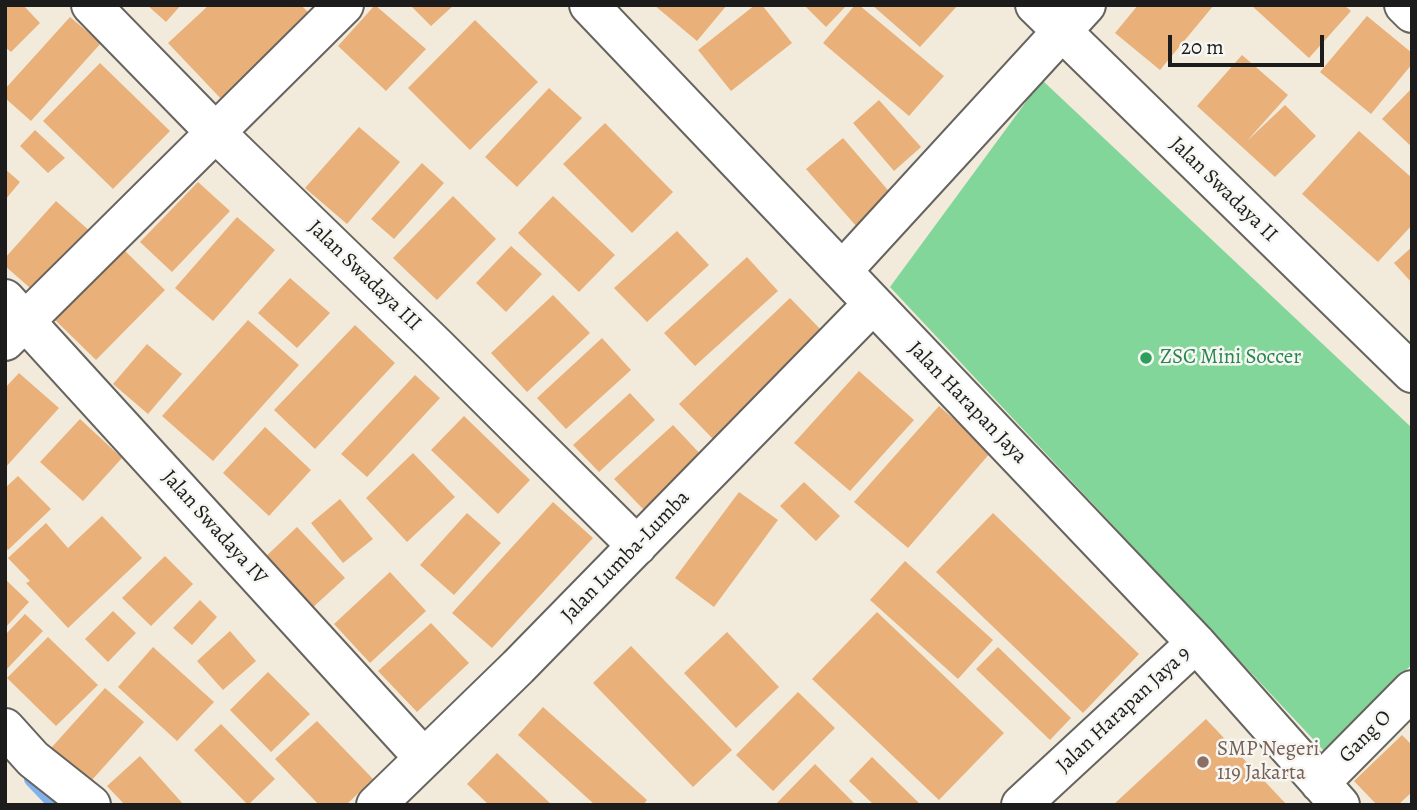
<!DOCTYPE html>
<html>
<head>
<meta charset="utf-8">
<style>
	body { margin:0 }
	#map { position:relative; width:1417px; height:810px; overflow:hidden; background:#f2ebdb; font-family:Alegreya,serif }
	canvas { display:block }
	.frame { position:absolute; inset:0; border:7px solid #1c1c1c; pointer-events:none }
	.scale { position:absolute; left:1168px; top:35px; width:156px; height:32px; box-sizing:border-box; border:4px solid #1c1c1c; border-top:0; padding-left:9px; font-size:21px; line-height:24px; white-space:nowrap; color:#1c1c1c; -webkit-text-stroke:5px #f6f6f2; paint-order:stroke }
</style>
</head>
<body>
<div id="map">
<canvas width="1417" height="810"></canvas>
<div class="frame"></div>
<div class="scale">20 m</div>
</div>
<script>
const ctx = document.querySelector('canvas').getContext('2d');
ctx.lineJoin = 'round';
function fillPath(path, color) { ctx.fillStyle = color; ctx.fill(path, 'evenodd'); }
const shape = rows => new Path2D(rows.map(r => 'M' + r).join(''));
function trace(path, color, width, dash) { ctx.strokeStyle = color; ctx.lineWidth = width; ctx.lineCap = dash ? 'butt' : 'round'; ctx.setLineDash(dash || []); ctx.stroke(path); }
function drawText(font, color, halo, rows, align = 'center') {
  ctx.font = font + ' Alegreya,serif'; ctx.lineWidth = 5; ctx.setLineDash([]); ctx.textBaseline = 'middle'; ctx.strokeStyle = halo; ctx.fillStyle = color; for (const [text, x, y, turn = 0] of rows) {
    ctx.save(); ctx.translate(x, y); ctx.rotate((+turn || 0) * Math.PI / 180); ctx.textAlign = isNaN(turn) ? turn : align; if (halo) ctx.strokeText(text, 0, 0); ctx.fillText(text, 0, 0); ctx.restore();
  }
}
fillPath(shape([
	[1042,80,1412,428,1412,664,1327,754,890,287]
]), '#82d699');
trace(shape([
	[32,779,57,805]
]), '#80b3ed', 16);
fillPath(shape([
	[5,5,23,5,40,23,11,52,5,47],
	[147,5,181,5,166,22],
	[209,5,301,5,314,18,224,102,168,43],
	[375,5,426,49,386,91,338,46],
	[410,5,454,5,431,26],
	[654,5,727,5,697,41],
	[755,5,762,5,792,43,731,91,698,50],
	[804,5,847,5,826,27],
	[855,5,859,5,944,76,909,116,823,43],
	[872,5,958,5,920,47],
	[1138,5,1214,5,1160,70,1115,33],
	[1251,5,1344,5,1351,11,1309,58],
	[1367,16,1412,53,1412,64,1371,114,1320,72],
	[70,17,101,43,31,121,5,98,5,89],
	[475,20,538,82,470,150,408,88],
	[1242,55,1288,95,1247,141,1285,105,1316,136,1275,177,1197,106],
	[100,63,170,131,113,189,43,121],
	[549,88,582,118,517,187,485,157],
	[1412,88,1412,147,1382,119],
	[879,100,921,147,894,171,853,123],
	[605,123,673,192,632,233,563,164],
	[359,127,400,162,347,224,305,188],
	[35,130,65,158,48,173,20,146],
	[1359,131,1412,178,1412,225,1378,262,1302,194],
	[843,138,893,196,857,227,806,169],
	[422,163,444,183,394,239,371,219],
	[5,169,20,182,5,200],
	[198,182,230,211,172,272,140,242],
	[453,196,496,239,437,300,393,258],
	[553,196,615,255,579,292,518,233],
	[56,201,92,233,37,294,5,266,5,258],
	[237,217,275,250,213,321,175,288],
	[677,231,709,265,647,322,614,288],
	[511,246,542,274,506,312,476,283],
	[1412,247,1412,283,1394,263],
	[122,248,165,290,96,360,53,318],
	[747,257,778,291,695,366,664,333],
	[290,278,330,313,297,348,258,313],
	[553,295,590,333,527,392,491,353],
	[790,298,825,334,714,440,679,404],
	[248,320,299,365,213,461,162,416],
	[355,325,395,363,315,449,274,410],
	[602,338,631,370,566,429,537,398],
	[147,344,182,374,148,414,113,384],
	[859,371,914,420,850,491,794,443],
	[19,373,59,408,5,468,5,388],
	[415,375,440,398,367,477,341,454],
	[630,393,655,420,599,472,573,445],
	[939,406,991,452,908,548,854,502],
	[464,416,530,480,498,514,431,450],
	[80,419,122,458,83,501,40,462],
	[673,425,705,459,646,512,614,479],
	[265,427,311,470,269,516,223,473],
	[413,453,455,497,407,542,366,498],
	[18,476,51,509,8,550,5,547,5,488],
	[804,482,840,516,816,541,780,506],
	[739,492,778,520,714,607,675,578],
	[340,499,373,539,343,563,311,523],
	[553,502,593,538,492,648,452,613],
	[467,513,501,543,454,595,420,565],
	[993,513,1139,654,1083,713,936,572],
	[102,516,142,558,68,628,26,583,30,581,8,558,46,523,68,548],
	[297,527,345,578,311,609,263,559],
	[165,556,193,584,151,626,122,598],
	[905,561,993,640,958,679,870,600],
	[390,572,426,611,370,663,334,624],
	[5,579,29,602,5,628],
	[200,600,217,617,192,645,173,628],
	[113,611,136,633,108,662,85,639],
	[877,612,1004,733,939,800,812,679],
	[25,614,43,631,5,671,5,635],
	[431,623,469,663,417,712,378,671],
	[230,631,256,661,223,690,197,661],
	[727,632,779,687,736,728,684,673],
	[48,637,98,685,56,726,7,678],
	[631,646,732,750,693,787,593,683],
	[153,647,214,702,177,741,118,687],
	[998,647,1071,718,1050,740,976,669],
	[268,672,310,714,271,752,230,710],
	[105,688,144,722,83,790,44,756],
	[798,692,835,728,773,791,736,755],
	[543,707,647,800,643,805,595,805,518,735],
	[1206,719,1287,805,1113,805],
	[317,721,373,779,346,805,319,805,275,759],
	[221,724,275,779,248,805,194,750],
	[1402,735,1412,745,1412,792,1398,805,1377,805,1354,781],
	[497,753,552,805,489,805,467,784],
	[140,756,184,805,125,805,107,786],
	[872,757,921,805,874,805,849,781],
	[815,764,856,805,775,805]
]), '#e9b079');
const minor = shape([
	[91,5,214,131,436,346,637,546],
	[589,5,1196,643,1340,805],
	[1035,5,1412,373],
	[1404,5,1412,13],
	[843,270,1086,5],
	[5,299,423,757],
	[5,341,344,5],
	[5,728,33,759,91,805],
	[1320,783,1412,690],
	[376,805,518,667,873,304],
	[1021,805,1196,643]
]);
trace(minor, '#67645f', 42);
trace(minor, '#fff', 38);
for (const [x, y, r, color] of [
	[1146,358,7,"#2e9e5b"],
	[1203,762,7,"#8d6e63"]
]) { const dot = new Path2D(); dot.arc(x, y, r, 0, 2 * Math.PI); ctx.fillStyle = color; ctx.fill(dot); trace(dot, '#f6f6f2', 2.5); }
drawText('21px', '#1c1c1c', '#f6f6f2', [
	["Jalan Swadaya II",1223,190,44],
	["Jalan Swadaya III",364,276,44],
	["Jalan Harapan Jaya",967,403,46],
	["Jalan Swadaya IV",214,528,48],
	["Jalan Lumba-Lumba",626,557,-46],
	["Jalan Harapan Jaya 9",1124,710,-43],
	["Gang O",1366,737,-45]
]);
drawText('21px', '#27864d', '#f6f6f2', [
	["ZSC Mini Soccer",1160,358]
], 'left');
drawText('21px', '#785e54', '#f6f6f2', [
	["SMP Negeri",1217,750],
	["119 Jakarta",1217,774]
], 'left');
</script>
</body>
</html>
